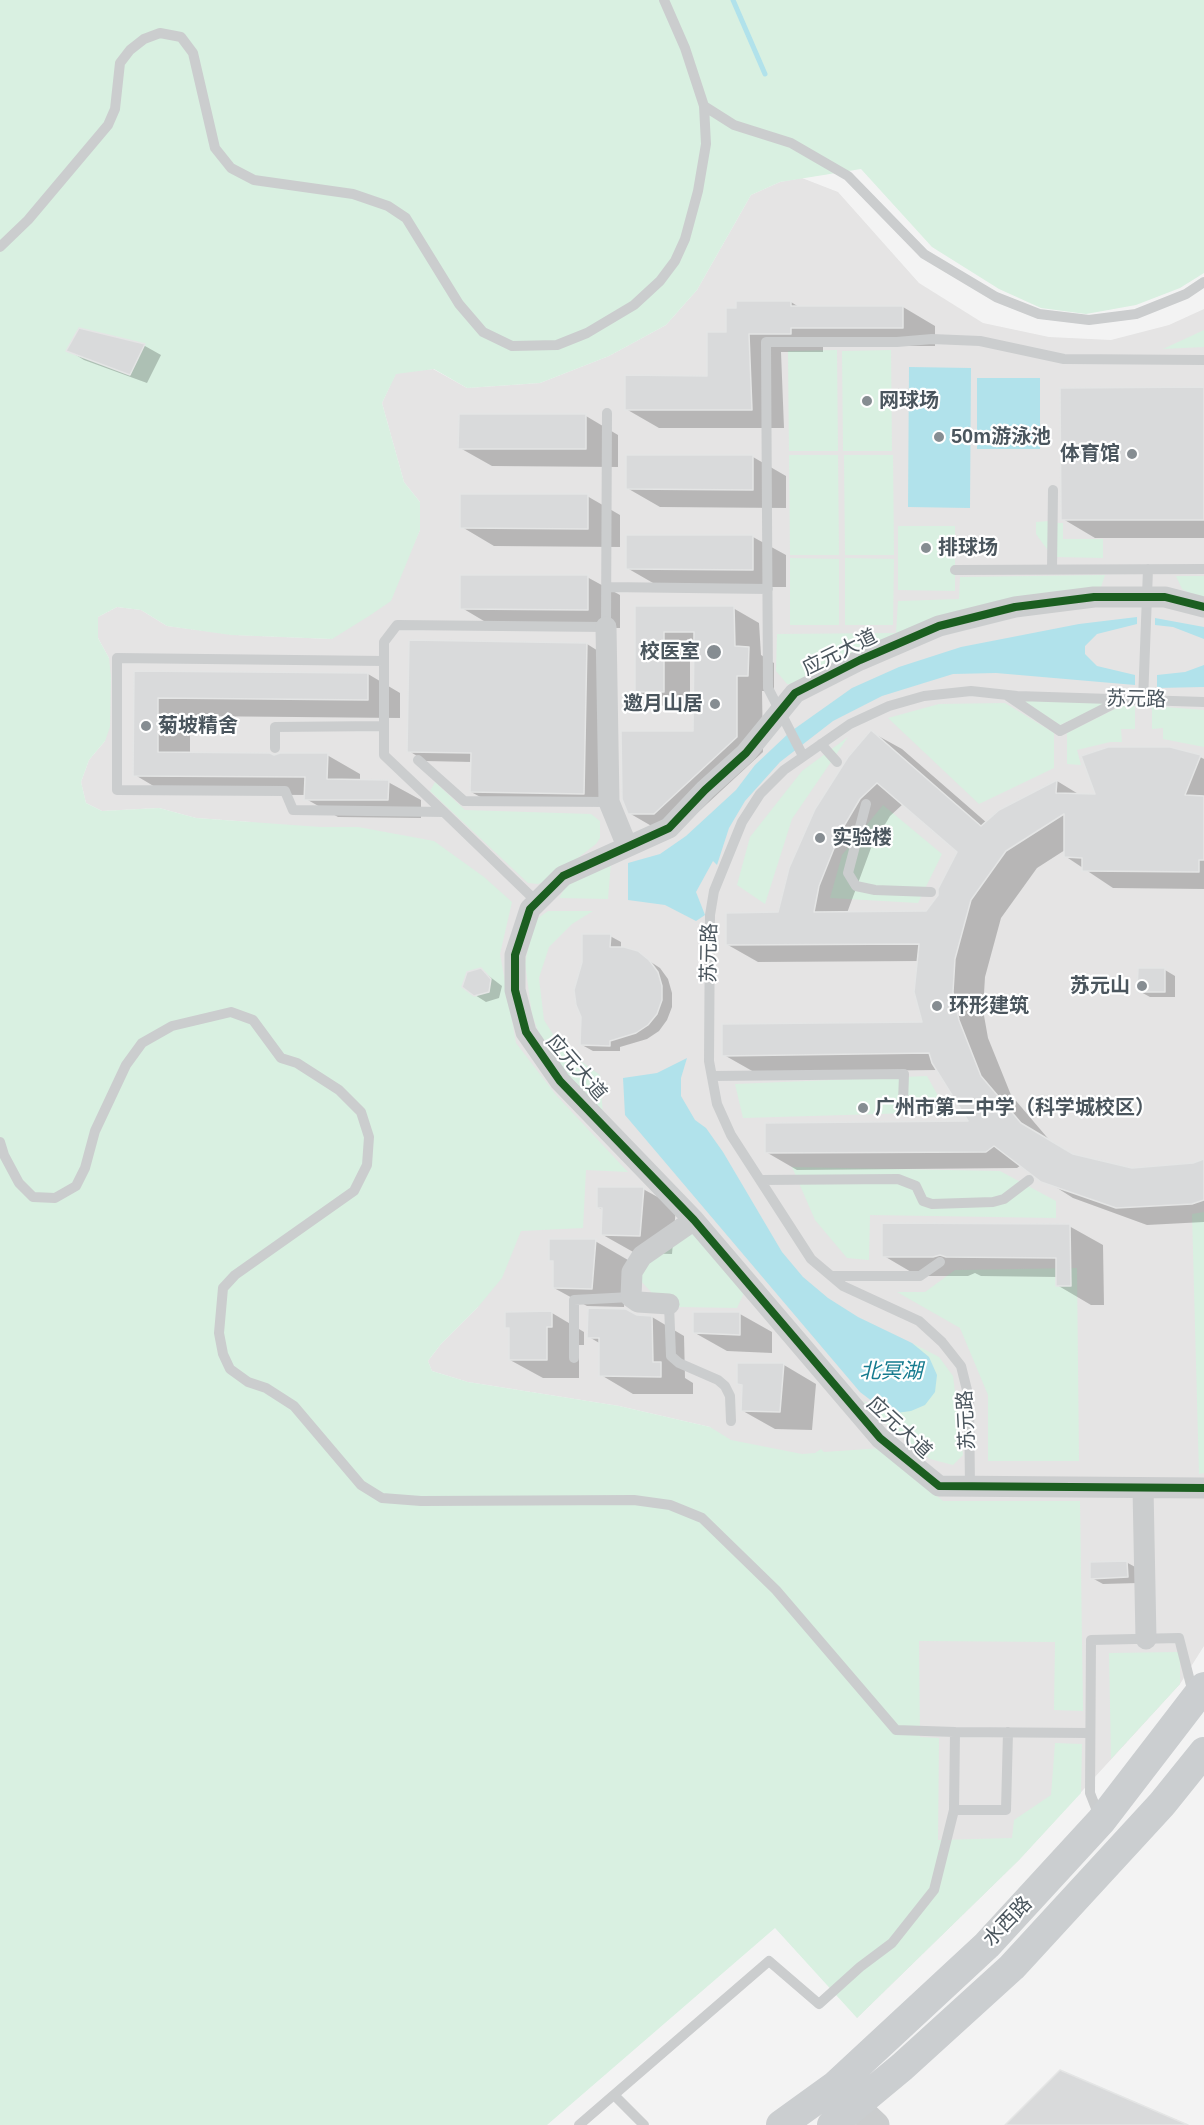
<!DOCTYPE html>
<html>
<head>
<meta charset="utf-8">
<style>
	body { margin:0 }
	canvas { display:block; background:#f3f3f3 }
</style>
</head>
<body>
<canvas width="1204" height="2125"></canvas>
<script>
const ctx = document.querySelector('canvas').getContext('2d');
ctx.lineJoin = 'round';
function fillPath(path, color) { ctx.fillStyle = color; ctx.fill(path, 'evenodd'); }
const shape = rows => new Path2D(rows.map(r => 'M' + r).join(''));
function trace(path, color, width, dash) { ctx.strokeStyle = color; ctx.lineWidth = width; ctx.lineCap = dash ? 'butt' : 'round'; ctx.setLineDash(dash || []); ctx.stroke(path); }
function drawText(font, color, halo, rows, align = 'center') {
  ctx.font = font + ' Helvetica,"Noto Sans SC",sans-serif'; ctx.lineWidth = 4.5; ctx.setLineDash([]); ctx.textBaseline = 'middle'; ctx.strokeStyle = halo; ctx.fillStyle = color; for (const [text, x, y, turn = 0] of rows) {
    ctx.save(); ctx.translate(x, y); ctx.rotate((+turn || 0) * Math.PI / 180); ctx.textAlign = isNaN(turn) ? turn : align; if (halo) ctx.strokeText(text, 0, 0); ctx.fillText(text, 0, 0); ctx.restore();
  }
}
fillPath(shape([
	[802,178,838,192,919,283,983,323,1049,337,1111,340,1169,325,1204,309,1204,1646,1180,1684,1019,1860,857,2018,710,1427,619,1406,468,1382,432,1371,428,1361,441,1344,478,1307,251,822,196,818,159,808,102,811,86,803,81,782,89,760,105,741,109,658,98,638,98,617,117,607,141,610,167,626,236,635,332,639,407,558,420,530,420,502,404,482,382,403,396,373,433,369,467,388,540,383,609,356,666,325,697,290,751,195,780,182]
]), '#e5e4e4');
fillPath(shape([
	[0,0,1204,0,1204,273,1180,288,1136,305,1086,314,1041,308,999,289,932,247,861,169,780,182,751,195,697,290,666,325,609,356,540,383,467,388,434,369,396,374,382,403,404,482,420,502,420,530,391,601,369,616,332,639,231,635,167,626,141,610,117,607,98,617,98,638,109,658,111,677,110,727,105,741,89,760,81,782,86,803,102,811,159,808,196,818,320,827,358,827,434,841,484,877,512,902,500,954,516,1043,556,1095,628,1172,586,1170,583,1228,521,1231,502,1278,478,1307,441,1344,428,1361,432,1371,468,1382,619,1406,710,1427,731,1440,802,1454,815,1453,821,1449,824,1452,882,1448,943,1501,1080,1501,1083,1711,1054,1710,1055,1642,919,1641,920,1737,939,1738,938,1840,1012,1838,1014,1820,1051,1795,1055,1743,1082,1744,1081,1793,1019,1860,857,2018,775,1928,547,2125,0,2125],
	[1204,330,1204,347,1163,349],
	[837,350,838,451,789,451,788,351],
	[891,350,892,451,843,451,842,351],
	[789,455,838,455,839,555,790,555],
	[844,455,893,455,894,555,845,555],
	[1049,521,1049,552,1036,534,1036,522],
	[1056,523,1063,523,1063,539,1103,539,1103,558,1056,557],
	[898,526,955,526,955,591,898,590],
	[790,558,839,559,839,625,790,625],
	[845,558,894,559,893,625,845,625],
	[1105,575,1101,587,1011,598,799,684,787,684,776,671,777,634,896,633,898,601,959,599,960,577],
	[1176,576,1204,576,1204,600,1182,589],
	[1021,699,1107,703,1060,725],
	[1005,703,1054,733,1054,768,979,804,888,718,939,704],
	[1121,706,1135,706,1135,729,1121,729,1122,742,1110,742,1077,750,1081,765,1067,764,1067,733],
	[1152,706,1204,710,1204,747,1163,739,1163,728,1152,729],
	[848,737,792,819,765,904,737,885,750,837,802,771],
	[435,782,465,810,591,814,600,821,600,838,596,844,549,880,538,884,528,883,430,791],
	[883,805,942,854,918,903,830,898,842,855],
	[611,862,608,899,559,898,569,881],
	[548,911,593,911,572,924,549,947,539,978,544,1020,561,1047,600,1075,603,1116,551,1065,532,1015,525,963,534,921],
	[927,1076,947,1112,743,1118,735,1084],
	[792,1167,1000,1171,1056,1201,1056,1218,870,1215,869,1260,847,1258,815,1220],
	[1204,1212,1204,1473,1199,1474,1192,1214],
	[692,1233,745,1291,737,1308,678,1307,676,1296,652,1293,638,1278,642,1266],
	[1077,1268,1079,1461,988,1461,988,1395,960,1328,897,1292,925,1292,955,1270],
	[912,1343,939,1357,953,1376,963,1455,953,1465,930,1459,876,1416,863,1401,896,1413,929,1357],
	[1180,1652,1180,1684,1111,1759,1109,1653]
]), '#d9f0e1');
fillPath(shape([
	[909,367,971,368,970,508,908,507],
	[977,378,1040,378,1040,449,977,449],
	[1137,617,1137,624,1097,634,1085,646,1085,654,1097,666,1135,675,1135,685,996,673,953,674,882,696,833,721,780,762,745,801,729,828,717,865,713,861,696,892,705,915,696,921,665,905,628,900,628,863,660,854,686,836,736,790,755,765,790,732,852,688,899,667,961,647,1079,624],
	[1155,618,1204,627,1204,639,1173,627,1155,625],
	[1204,665,1204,687,1157,688,1157,675,1185,672],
	[687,1058,681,1078,681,1096,695,1120,706,1128,723,1152,782,1252,803,1277,828,1298,858,1317,912,1343,929,1357,937,1375,935,1392,925,1405,911,1411,896,1413,877,1405,860,1392,625,1115,623,1078,657,1073]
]), '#b1e2eb');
fillPath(shape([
	[791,302,799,307,903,307,935,326,935,346,823,346,823,352,781,352,784,428,659,428,626,409,708,377,727,334],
	[80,329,145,346,161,355,147,383,84,360,68,350],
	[1204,388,1204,538,1095,538,1063,519],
	[586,416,618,435,618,467,492,466,460,448],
	[627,457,753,457,786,476,786,508,660,507,627,488],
	[587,496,620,515,620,547,494,546,462,527],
	[627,536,753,537,786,555,786,587,660,587,627,568],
	[587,577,620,595,620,628,494,627,462,608],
	[637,607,733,608,759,623,761,655,774,663,774,691,762,691,763,752,681,828,655,828,629,813,695,732,695,646,690,646,690,706,663,706,637,691],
	[587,644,603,654,601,803,488,801,471,792,472,762,425,761,409,751],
	[135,673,368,674,400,693,400,718,190,716,190,754,274,757,327,755,360,774,360,781,388,782,421,800,421,818,338,817,306,799,306,795,167,794,135,775],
	[871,732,902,749,987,823,1000,811,1057,781,1080,795,1097,795,1200,757,1204,759,1204,889,1113,888,1065,856,1065,850,1037,868,1001,918,985,977,983,1010,988,1038,1011,1095,1051,1142,1074,1156,1132,1170,1193,1165,1204,1161,1204,1222,1147,1225,1073,1198,1021,1165,1017,1168,797,1170,766,1152,971,1123,938,1070,754,1072,724,1055,924,1024,919,961,758,962,728,945,779,914],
	[903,804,959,852,939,896,927,913,847,913,871,848,890,816],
	[610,936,621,942,621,948,637,953,660,968,668,979,672,993,672,1007,667,1020,659,1031,647,1039,620,1047,620,1051,593,1051,582,1045],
	[481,970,502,986,499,998,486,1002,475,995],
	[1165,970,1175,976,1175,997,1150,997,1139,991],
	[643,1189,676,1207,672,1254,635,1253,603,1235,603,1210,599,1208],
	[1069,1226,1103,1245,1104,1305,1091,1305,1057,1285,1057,1277,981,1276,975,1273,968,1276,918,1276,884,1256],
	[595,1241,628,1260,624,1307,587,1306,554,1288,555,1262,550,1260],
	[552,1313,584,1332,584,1345,579,1345,579,1378,543,1378,510,1360,510,1329,507,1327],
	[740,1314,772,1332,772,1353,727,1351,695,1333],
	[652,1317,684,1336,685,1378,693,1383,693,1394,633,1394,601,1375,601,1344,589,1337],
	[784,1365,816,1384,812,1430,775,1429,743,1411,743,1386,739,1384],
	[1126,1562,1137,1568,1138,1583,1103,1584,1092,1578]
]), '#0003');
trace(shape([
	[733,0,765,74]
]), '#b1e2eb', 5);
const building = shape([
	[736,301,791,301,791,306,903,306,903,328,791,328,791,334,749,334,752,410,625,410,625,375,707,376,707,332,726,332,726,308,736,308,736,301],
	[79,328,145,344,130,375,66,351,79,328],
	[1204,387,1204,520,1061,520,1060,388,1204,387],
	[459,414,586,414,586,449,458,449,459,414],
	[626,455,753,455,753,490,626,489,626,455],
	[460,494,588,494,588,529,460,528,460,494],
	[626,535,753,535,753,570,626,569,626,535],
	[460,575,588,575,588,610,460,609,460,575],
	[635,606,734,606,735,646,749,647,748,676,737,676,737,737,654,814,628,814,622,799,621,731,693,731,694,632,664,632,664,692,635,692,635,606],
	[409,640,587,643,584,794,470,792,471,753,407,752,409,640],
	[134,671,368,673,368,700,158,698,158,752,270,753,274,755,280,753,328,753,327,779,389,780,388,800,304,800,305,777,133,776,134,671],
	[871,730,981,826,999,810,1057,780,1056,793,1095,794,1081,756,1108,747,1170,747,1201,755,1185,795,1204,796,1204,860,1199,860,1199,872,1082,871,1082,858,1064,857,1064,814,1006,851,971,900,955,959,953,992,959,1020,981,1076,1021,1123,1073,1154,1132,1168,1193,1163,1204,1159,1204,1200,1192,1204,1116,1208,1041,1182,994,1146,986,1152,765,1153,765,1123,968,1121,932,1063,929,1053,722,1056,722,1024,922,1022,914,992,919,944,726,945,726,913,778,912,789,868,815,809,848,757,871,730],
	[877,783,957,852,938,889,938,895,926,911,814,912,819,886,841,831,860,799,877,783],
	[582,934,611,934,610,947,624,947,638,951,649,960,658,972,662,986,662,1000,657,1014,648,1025,636,1033,610,1041,610,1046,580,1045,581,1017,576,1005,574,990,582,962,582,934],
	[481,968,491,979,489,992,474,996,462,987,467,972,481,968],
	[1138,968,1165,968,1165,992,1137,992,1138,968],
	[597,1187,644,1187,640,1236,601,1235,602,1208,597,1208,597,1187],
	[882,1223,1070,1224,1071,1286,1056,1286,1056,1258,946,1257,940,1255,933,1257,882,1257,882,1223],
	[549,1239,596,1239,592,1289,553,1288,553,1261,549,1261,549,1239],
	[588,1308,626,1309,637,1315,652,1316,653,1362,661,1362,661,1377,599,1376,599,1338,587,1338,588,1308],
	[552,1311,552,1327,547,1327,547,1360,509,1360,509,1328,505,1328,505,1312,552,1311],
	[693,1312,740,1312,740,1335,693,1333,693,1312],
	[737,1363,784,1363,780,1412,741,1411,742,1385,737,1384,737,1363],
	[1127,1561,1128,1577,1090,1579,1090,1562,1127,1561],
	[1060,2070,1188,2125,1005,2125,1060,2070]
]);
fillPath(building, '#d9dadb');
trace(building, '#e4e5e5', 1.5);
trace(shape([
	[664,0,685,48,704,106,734,125,791,143,848,176,924,254,996,297,1039,314,1089,320,1136,314,1186,294,1204,282],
	[0,247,28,220,108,125,115,109,120,63,130,50,144,39,160,33,181,37,193,53,215,148,231,168,254,180,353,194,388,206,406,218,459,304,483,332,512,346,557,345,587,333,634,305,660,281,675,261,685,239,698,191,706,144,704,106],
	[1052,569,1053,490],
	[955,570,1204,569],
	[607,587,768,589],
	[384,661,384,642,397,625,606,627,607,413],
	[1008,696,1060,731,1119,701],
	[1143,701,1148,569],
	[821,744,837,762],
	[275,748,275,727,384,726],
	[803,756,768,688,766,342,897,342,932,339,980,341,1064,359,1204,360],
	[418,760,464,801,609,802],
	[866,804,848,873,856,886,875,890,931,892],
	[444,812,293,810,285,791,117,790,117,658,384,661,384,755,444,812,537,902],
	[712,1076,904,1074,903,1103,945,1103],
	[0,1142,4,1155,19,1183,33,1197,55,1198,76,1186,85,1168,95,1131,126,1065,142,1043,172,1026,231,1012,253,1020,281,1058,297,1063,339,1090,361,1112,369,1137,367,1165,354,1191,235,1275,223,1288,219,1333,223,1354,230,1369,248,1382,266,1388,294,1406,361,1485,382,1498,421,1501,634,1500,670,1505,702,1518,776,1590,896,1730,955,1732],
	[761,1180,898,1179,916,1186,923,1201,932,1204,993,1202,1004,1199,1029,1180],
	[831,1276,920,1276,940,1262],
	[669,1304,671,1356,679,1363,718,1380,725,1386,730,1396,731,1421],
	[574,1358,574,1300,631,1297],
	[970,1488,969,1398,961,1366,942,1342,919,1321,843,1286,811,1259,731,1135,717,1104,709,1061,710,915,714,891,742,822,760,794,784,770,850,724,889,706,924,696,971,691,1017,696,1204,702],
	[1008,1732,1006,1810,954,1810,955,1732,1090,1733],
	[1099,1816,1090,1793,1091,1640,1179,1638,1193,1693],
	[614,2095,644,2125],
	[579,2125,769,1961,819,2004,860,1967,892,1943,934,1890,954,1810]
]), '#cbcdce', 10);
trace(shape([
	[1204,607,1165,597,1094,597,1015,607,939,626,860,660,795,693,746,753,705,790,669,828,563,876,530,909,515,955,515,990,526,1032,560,1081,694,1220,880,1438,939,1486,1204,1488],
	[606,627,609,802,627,846],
	[669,1304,638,1302,631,1297,632,1272,642,1256,694,1220],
	[1143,1488,1146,1639]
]), '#cbcdce', 21);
trace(shape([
	[840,2091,876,2125]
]), '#cbcdce', 27);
trace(shape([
	[781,2125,835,2086,987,1945,1101,1821,1204,1687],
	[832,2125,902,2067,1012,1967,1162,1804,1204,1752]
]), '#cbced0', 30);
trace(shape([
	[1204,607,1165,597,1094,597,1015,607,939,626,860,660,795,693,746,753,705,790,669,828,563,876,530,909,515,955,515,990,526,1032,560,1081,694,1220,880,1438,939,1486,1204,1488]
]), '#1b5e20', 8);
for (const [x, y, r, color] of [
	[867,401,6,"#868d92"],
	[939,437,6,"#868d92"],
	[1132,454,6,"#868d92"],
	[926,548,6,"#868d92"],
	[714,652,8,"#868d92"],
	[715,704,6,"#868d92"],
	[146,726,6,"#868d92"],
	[820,838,6,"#868d92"],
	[1142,986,6,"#868d92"],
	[937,1006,6,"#868d92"],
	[863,1108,6,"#868d92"]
]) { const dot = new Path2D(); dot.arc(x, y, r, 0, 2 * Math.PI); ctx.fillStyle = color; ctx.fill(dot); trace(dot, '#fff', 2); }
drawText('bold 20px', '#4b565e', '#fff', [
	["网球场",879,401],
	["50m游泳池",951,437],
	["体育馆",1120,454,"right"],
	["排球场",938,548],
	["校医室",700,652,"right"],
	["邀月山居",703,704,"right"],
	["菊坡精舍",158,726],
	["实验楼",832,838],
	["苏元山",1130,986,"right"],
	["环形建筑",949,1006],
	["广州市第二中学（科学城校区）",875,1108]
], 'left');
drawText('20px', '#4b565e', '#fff', [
	["应元大道",840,653,-26],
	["苏元路",1136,700,1],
	["苏元路",710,953,-89],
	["应元大道",576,1068,49],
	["苏元路",967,1420,-93],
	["应元大道",899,1428,43],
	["水西路",1008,1922,-46]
]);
drawText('italic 21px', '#157b8f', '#fff', [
	["北冥湖",891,1372]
]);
</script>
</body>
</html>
